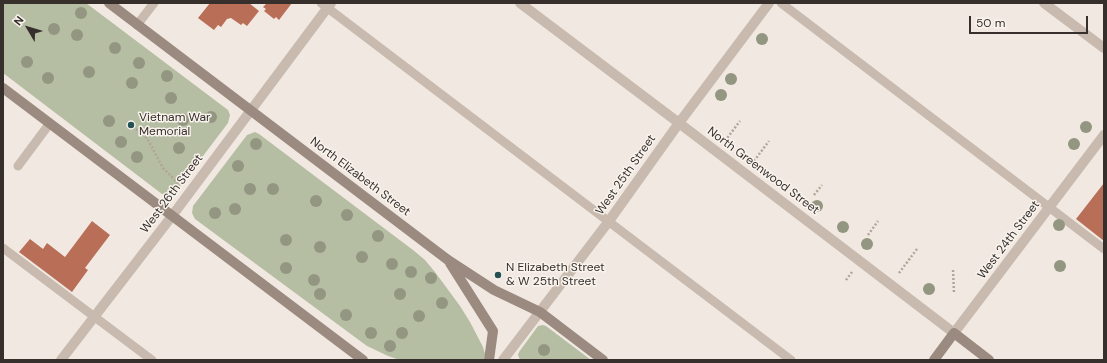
<!DOCTYPE html>
<html>
<head>
<meta charset="utf-8">
<style>
	body { margin:0 }
	#map { position:relative; width:1107px; height:363px; overflow:hidden; background:#f1e9e1; font-family:"DM Sans",sans-serif }
	canvas { display:block }
	.frame { position:absolute; inset:0; border:4px solid #372f2b; pointer-events:none }
	.north { position:absolute; left:8px; top:8px; width:40px; height:40px; -webkit-text-stroke:3px #f9f3ed; paint-order:stroke; rotate:308deg; font-size:11px; font-weight:700; line-height:16px; text-align:center; color:#372f2b }
	.north::after { content:''; display:block; margin:auto; width:14px; height:18px; background:#372f2b; clip-path:polygon(50% 0,100% 100%,50% 72%,0 100%) }
	.scale { position:absolute; left:969px; top:16px; width:119px; height:18px; box-sizing:border-box; border:2px solid #372f2b; border-top:0; padding-left:5px; font-size:12px; line-height:14px; white-space:nowrap; color:#372f2b; -webkit-text-stroke:3px #f9f3ed; paint-order:stroke }
</style>
</head>
<body>
<div id="map">
<canvas width="1107" height="363"></canvas>
<div class="frame"></div>
<div class="north">N</div>
<div class="scale">50 m</div>
</div>
<script>
const ctx = document.querySelector('canvas').getContext('2d');
ctx.lineJoin = 'round';
function fillPath(path, color) { ctx.fillStyle = color; ctx.fill(path, 'evenodd'); }
const shape = rows => new Path2D(rows.map(r => 'M' + r).join(''));
function trace(path, color, width, dash) { ctx.strokeStyle = color; ctx.lineWidth = width; ctx.lineCap = dash ? 'butt' : 'round'; ctx.setLineDash(dash || []); ctx.stroke(path); }
function drawText(font, color, halo, rows, align = 'center') {
  ctx.font = font + ' "DM Sans",sans-serif'; ctx.lineWidth = 3; ctx.setLineDash([]); ctx.textBaseline = 'middle'; ctx.strokeStyle = halo; ctx.fillStyle = color; for (const [text, x, y, turn = 0] of rows) {
    ctx.save(); ctx.translate(x, y); ctx.rotate((+turn || 0) * Math.PI / 180); ctx.textAlign = isNaN(turn) ? turn : align; if (halo) ctx.strokeText(text, 0, 0); ctx.fillText(text, 0, 0); ctx.restore();
  }
}
fillPath(shape([
	[3,3,86,3,228,110,230,115,228,123,178,189,173,194,169,195,162,194,3,73],
	[255,132,259,134,413,250,425,260,435,272,460,306,470,322,483,347,485,354,484,360,400,360,388,356,367,346,195,219,192,213,193,206,247,135],
	[543,325,546,326,591,360,520,360,518,355,519,352,538,326]
]), '#b5bea2');
fillPath(shape([
	[210,3,249,3,259,11,247,26,243,23,241,25,231,18,227,19,221,27,218,25,214,30,198,18],
	[267,3,292,3,279,20,276,17,274,19,264,11,266,9,263,7],
	[1104,183,1104,241,1076,219],
	[92,221,110,235,85,268,88,270,72,292,19,252,30,239,43,249,47,243,65,257]
]), '#b96f57');
trace(shape([
	[136,129,147,138,163,168,180,185],
	[725,141,740,121],
	[754,161,769,141],
	[814,195,822,185],
	[868,235,878,221],
	[953,270,954,293],
	[899,273,917,249],
	[846,280,852,272]
]), '#b3a498', 2.5, [2, 2]);
trace(shape([
	[321,3,791,360],
	[781,3,1104,249],
	[137,25,154,3],
	[18,166,50,123],
	[3,248,152,360]
]), '#c8baae', 9);
trace(shape([
	[520,3,679,123,769,3],
	[1044,3,1104,48],
	[61,360,172,216,331,3]
]), '#c8baae', 10);
trace(shape([
	[503,360,609,221,679,123,954,333,1104,135]
]), '#c8baae', 10);
trace(shape([
	[109,3,448,260,494,290,540,312,603,360],
	[3,88,363,360],
	[450,263,493,331,489,360],
	[934,360,954,333,989,360]
]), '#9b8a7f', 10);
ctx.fillStyle = '#939681';
for (const [x, y] of [
	[81,13],
	[54,29],
	[77,35],
	[762,39],
	[115,48],
	[27,62],
	[139,63],
	[89,72],
	[167,76],
	[48,78],
	[731,79],
	[132,83],
	[721,95],
	[171,98],
	[211,117],
	[183,120],
	[109,121],
	[1086,127],
	[121,142],
	[256,144],
	[1074,144],
	[179,148],
	[137,157],
	[238,166],
	[250,189],
	[273,189],
	[316,201],
	[817,206],
	[235,209],
	[215,213],
	[347,215],
	[1059,225],
	[843,227],
	[378,236],
	[286,240],
	[867,244],
	[320,247],
	[362,257],
	[392,264],
	[1060,266],
	[286,268],
	[411,272],
	[431,278],
	[314,280],
	[929,289],
	[320,294],
	[400,294],
	[442,303],
	[346,315],
	[419,316],
	[371,333],
	[402,333],
	[390,346],
	[544,350]
]) { ctx.beginPath(); ctx.arc(x, y, 6, 0, 2 * Math.PI); ctx.fill(); }
for (const [x, y, r, color] of [
	[131,125,4,"#255154"],
	[498,275,4,"#255154"]
]) { const dot = new Path2D(); dot.arc(x, y, r, 0, 2 * Math.PI); ctx.fillStyle = color; ctx.fill(dot); trace(dot, '#f9f3ed', 1.5); }
drawText('12px', '#372f2b', '#f9f3ed', [
	["Vietnam War",139,118],
	["Memorial",139,132],
	["N Elizabeth Street",506,268],
	["& W 25th Street",506,282]
], 'left');
drawText('12px', '#372f2b', '#f9f3ed', [
	["North Greenwood Street",763,171,37],
	["West 25th Street",626,175,-55],
	["North Elizabeth Street",360,177,37],
	["West 26th Street",172,194,-53],
	["West 24th Street",1009,240,-53]
]);
</script>
</body>
</html>
